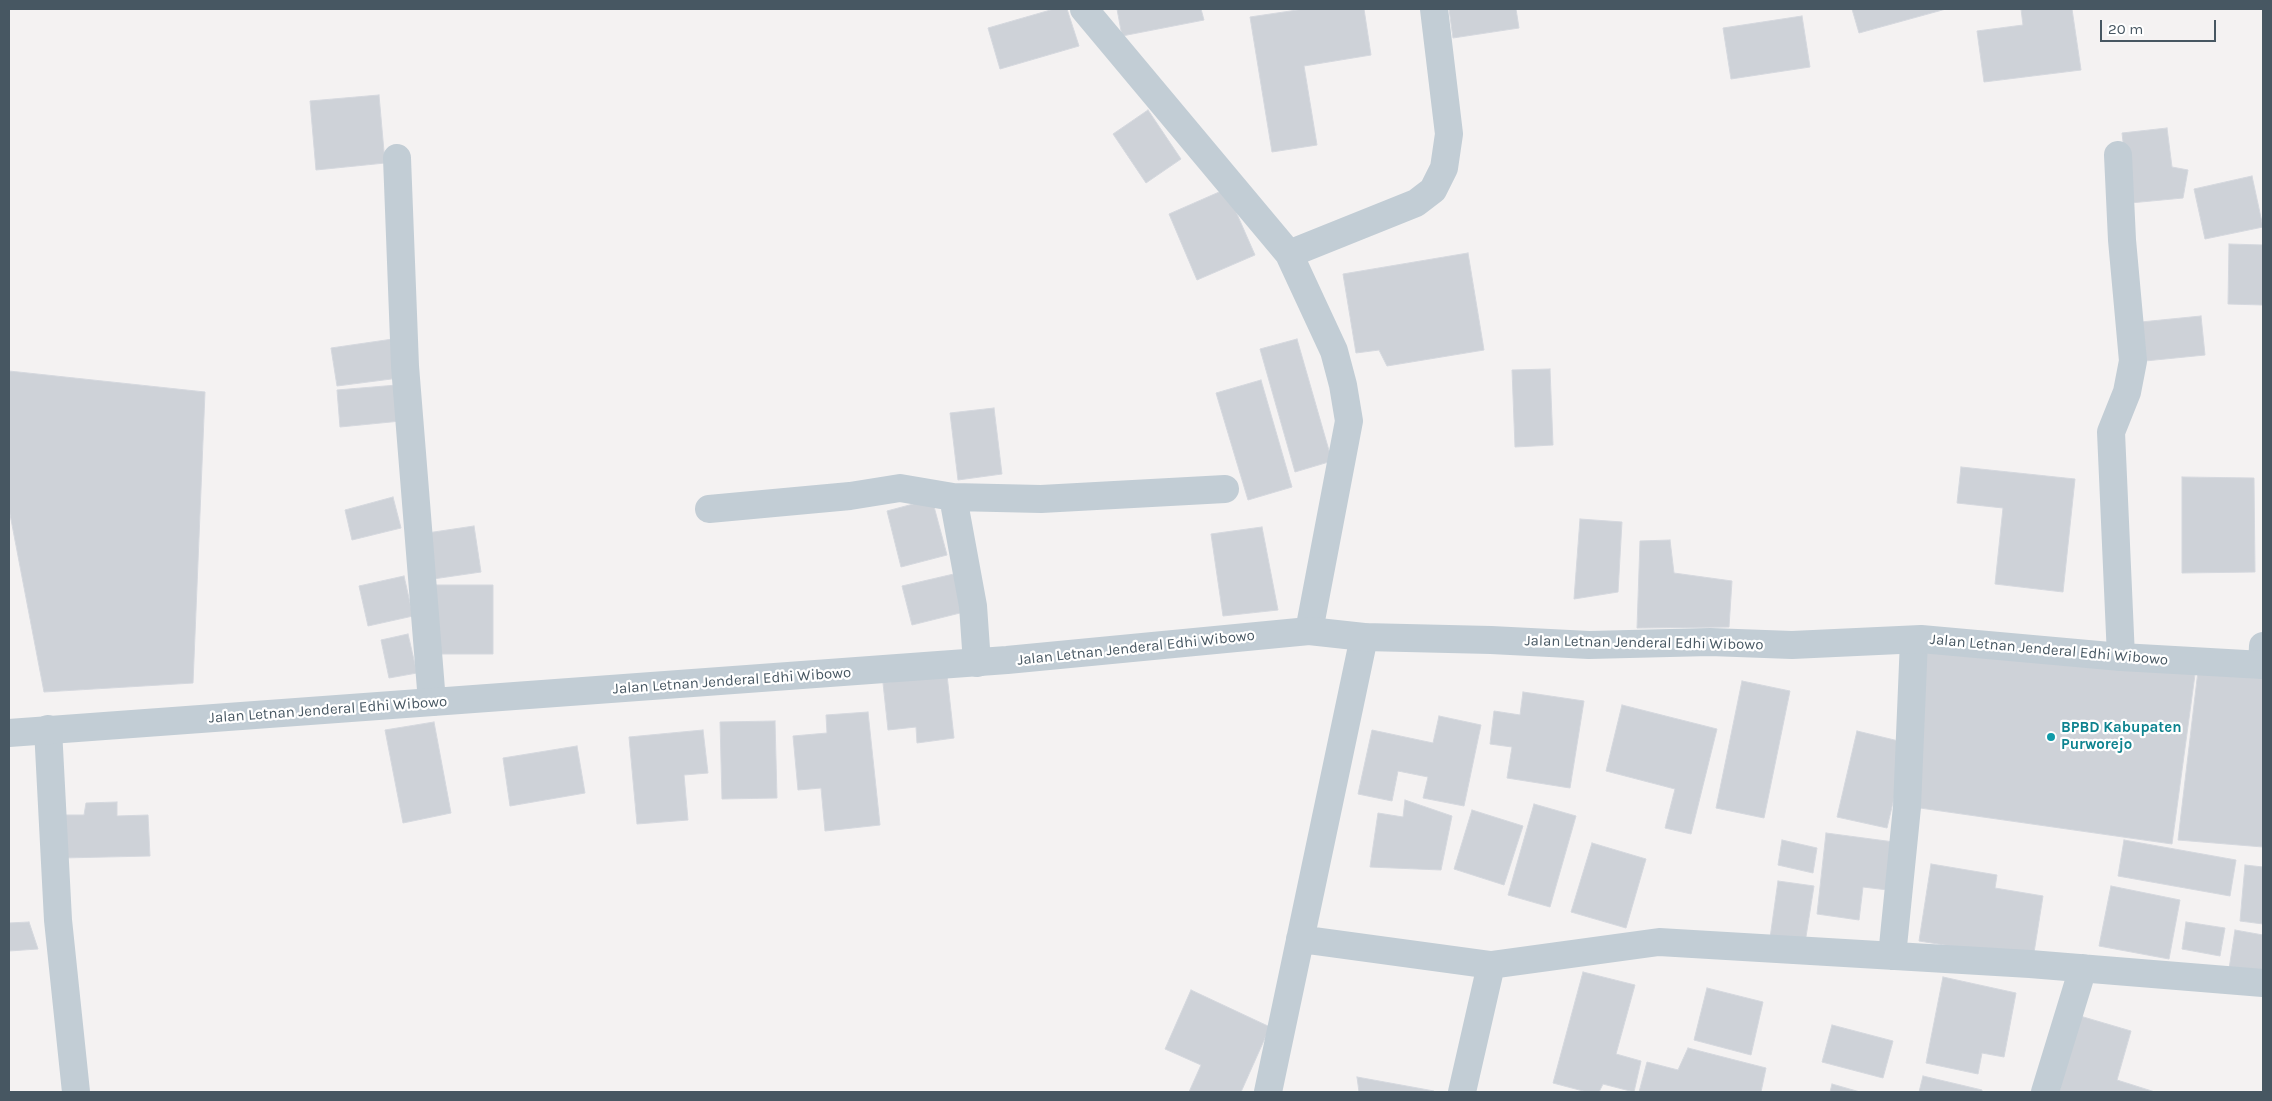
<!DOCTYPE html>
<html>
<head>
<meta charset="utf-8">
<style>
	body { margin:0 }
	#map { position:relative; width:2272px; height:1101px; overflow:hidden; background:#f4f2f2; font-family:Karla,sans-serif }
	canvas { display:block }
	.frame { position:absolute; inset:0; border:10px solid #475762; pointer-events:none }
	.scale { position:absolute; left:2100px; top:20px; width:116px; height:22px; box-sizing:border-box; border:2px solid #475762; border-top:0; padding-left:6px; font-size:15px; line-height:18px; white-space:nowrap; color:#475762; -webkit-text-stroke:4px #fff; paint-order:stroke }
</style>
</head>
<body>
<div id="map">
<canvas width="2272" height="1101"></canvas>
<div class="frame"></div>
<div class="scale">20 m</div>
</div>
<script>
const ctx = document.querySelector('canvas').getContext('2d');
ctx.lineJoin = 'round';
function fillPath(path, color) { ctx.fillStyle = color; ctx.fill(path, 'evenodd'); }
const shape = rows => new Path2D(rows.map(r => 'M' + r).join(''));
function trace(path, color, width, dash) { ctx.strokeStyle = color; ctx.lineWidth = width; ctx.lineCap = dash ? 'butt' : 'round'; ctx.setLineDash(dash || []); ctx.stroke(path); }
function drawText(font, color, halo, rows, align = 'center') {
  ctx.font = font + ' Karla,sans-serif'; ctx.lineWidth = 4.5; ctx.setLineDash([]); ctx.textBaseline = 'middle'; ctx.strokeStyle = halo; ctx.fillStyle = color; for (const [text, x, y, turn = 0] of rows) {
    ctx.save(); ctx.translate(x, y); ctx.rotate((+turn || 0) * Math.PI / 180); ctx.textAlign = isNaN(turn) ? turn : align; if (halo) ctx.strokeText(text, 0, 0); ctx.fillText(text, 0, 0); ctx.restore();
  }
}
const building = shape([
	[1054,9,1067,9,1079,46,1000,69,988,28,1054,9],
	[1117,9,1201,9,1204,20,1122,36,1117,9],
	[1304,9,1364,9,1371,55,1304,66,1317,145,1272,152,1250,17,1304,9],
	[1449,9,1516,9,1519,28,1453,38,1449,9],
	[1852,9,1946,9,1859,33,1852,9],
	[2021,9,2072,9,2081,70,1984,82,1977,31,2023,25,2021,9],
	[1802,16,1810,67,1731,79,1723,28,1802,16],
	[379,95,385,163,316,170,310,101,379,95],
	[1148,110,1181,159,1146,183,1113,134,1148,110],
	[2167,128,2172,167,2188,170,2183,198,2130,203,2122,133,2167,128],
	[2252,176,2263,227,2205,239,2194,189,2252,176],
	[1226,189,1255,255,1197,280,1169,214,1226,189],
	[2229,244,2263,245,2263,305,2228,304,2229,244],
	[1468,253,1484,350,1387,366,1379,350,1356,353,1343,274,1468,253],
	[2201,316,2205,355,2145,361,2141,322,2201,316],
	[393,339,399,378,337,386,331,348,393,339],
	[1297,339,1332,461,1295,472,1260,349,1297,339],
	[1550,369,1553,445,1515,447,1512,370,1550,369],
	[9,371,205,392,193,683,44,692,9,509,9,371],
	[1261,380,1292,487,1248,500,1216,393,1261,380],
	[397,385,401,421,340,427,337,390,397,385],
	[994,408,1002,474,958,480,950,413,994,408],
	[1961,467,2075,479,2063,592,1995,584,2003,508,1957,503,1961,467],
	[2182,477,2254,478,2255,572,2182,573,2182,477],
	[393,497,401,528,352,540,345,510,393,497],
	[932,499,947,555,901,567,887,511,932,499],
	[1580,519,1622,522,1618,592,1574,599,1580,519],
	[474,526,481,572,433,579,427,533,474,526],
	[1262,527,1278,610,1223,616,1211,534,1262,527],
	[1670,540,1674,573,1732,581,1729,627,1637,628,1640,541,1670,540],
	[958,573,968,611,912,625,902,586,958,573],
	[404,576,413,616,368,626,359,586,404,576],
	[436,585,493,585,493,654,436,654,436,585],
	[408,634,417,673,389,678,381,640,408,634],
	[1919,650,2196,667,2172,844,1913,807,1919,650],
	[2198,671,2263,676,2263,847,2178,840,2198,671],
	[947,675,954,738,917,743,916,727,888,730,883,683,947,675],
	[1742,681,1790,691,1764,818,1716,808,1742,681],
	[1523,692,1584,701,1570,788,1507,778,1512,747,1490,744,1494,711,1520,715,1523,692],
	[1622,705,1717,729,1691,834,1665,828,1675,789,1606,771,1622,705],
	[868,712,880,825,825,831,821,788,798,790,793,736,827,733,826,715,868,712],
	[1439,716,1481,725,1464,806,1423,798,1428,777,1398,771,1392,801,1358,794,1372,730,1433,743,1439,716],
	[775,721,777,798,722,799,720,722,775,721],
	[434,722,451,813,403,823,385,730,434,722],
	[703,730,708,773,684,775,688,820,637,824,629,737,703,730],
	[1857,731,1907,743,1887,828,1837,817,1857,731],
	[577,746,585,793,510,806,503,758,577,746],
	[1405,800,1452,816,1441,870,1370,867,1378,813,1403,817,1405,800],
	[117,802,117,816,148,815,150,856,62,858,61,815,84,815,86,803,117,802],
	[1534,804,1576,816,1550,907,1508,895,1534,804],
	[1472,810,1523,826,1504,885,1454,869,1472,810],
	[1826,833,1894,842,1888,890,1863,887,1859,920,1817,914,1826,833],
	[1782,840,1817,848,1813,873,1778,865,1782,840],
	[2124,840,2236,860,2230,896,2118,876,2124,840],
	[1592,843,1646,859,1626,928,1571,912,1592,843],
	[1931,864,1997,875,1995,888,2043,896,2033,959,1919,941,1931,864],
	[2245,865,2263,867,2263,924,2240,921,2245,865],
	[1778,881,1814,886,1805,943,1770,938,1778,881],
	[2111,886,2180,900,2169,959,2099,946,2111,886],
	[29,922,38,949,9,951,9,923,29,922],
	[2186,922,2225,928,2220,956,2182,949,2186,922],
	[2235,930,2263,935,2263,975,2229,969,2235,930],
	[1583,972,1635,985,1616,1054,1641,1061,1634,1092,1603,1084,1599,1092,1587,1092,1553,1083,1583,972],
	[1943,977,2016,993,2004,1057,1982,1053,1978,1074,1926,1063,1943,977],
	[1707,988,1763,1002,1751,1055,1694,1040,1707,988],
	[1191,990,1270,1027,1241,1092,1189,1092,1201,1065,1165,1049,1191,990],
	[2080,1016,2131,1031,2117,1080,2155,1092,2059,1092,2080,1016],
	[1832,1025,1893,1041,1883,1078,1822,1062,1832,1025],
	[1688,1048,1766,1068,1761,1092,1639,1092,1647,1062,1678,1070,1688,1048],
	[1923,1076,1982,1090,1982,1092,1919,1092,1923,1076],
	[1357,1077,1434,1091,1433,1092,1359,1092,1357,1077],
	[1832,1084,1860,1092,1830,1092,1832,1084]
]);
fillPath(building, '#ced2d8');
trace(building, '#d5d8de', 1);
trace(shape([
	[1084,9,1289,254,1334,351,1343,385,1349,421,1309,631],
	[2118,155,2122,240,2133,361,2127,392,2111,432,2121,657],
	[397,158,405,366,432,702],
	[1289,254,1416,203,1433,190,1444,168,1449,134,1434,9],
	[709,509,850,496,900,488,953,497],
	[977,663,973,606,953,497,1041,499,1225,489],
	[2262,665,2263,646],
	[48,729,58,920,76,1092],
	[1300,939,1491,965,1659,942,2030,964,2263,983],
	[1892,956,1907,807,1914,640],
	[1268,1092,1364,637],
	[1462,1092,1491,965],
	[2045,1092,2083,968]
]), '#c2cdd5', 28);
trace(shape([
	[9,733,1007,660,1309,631,1364,637,1491,640,1589,645,1710,642,1792,645,1921,639,2121,657,2263,665]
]), '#c2cdd5', 28);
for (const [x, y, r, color] of [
	[2051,737,5,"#0f9aa8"]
]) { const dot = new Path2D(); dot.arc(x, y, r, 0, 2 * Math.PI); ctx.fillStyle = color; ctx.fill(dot); trace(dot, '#fff', 2); }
drawText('15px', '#475762', '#fff', [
	["Jalan Letnan Jenderal Edhi Wibowo",1644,643,1],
	["Jalan Letnan Jenderal Edhi Wibowo",1136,648,-6],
	["Jalan Letnan Jenderal Edhi Wibowo",2049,650,5],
	["Jalan Letnan Jenderal Edhi Wibowo",732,681,-4],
	["Jalan Letnan Jenderal Edhi Wibowo",328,710,-4]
]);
drawText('bold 15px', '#0d838f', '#fff', [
	["BPBD Kabupaten",2061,728],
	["Purworejo",2061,745]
], 'left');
</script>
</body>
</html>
